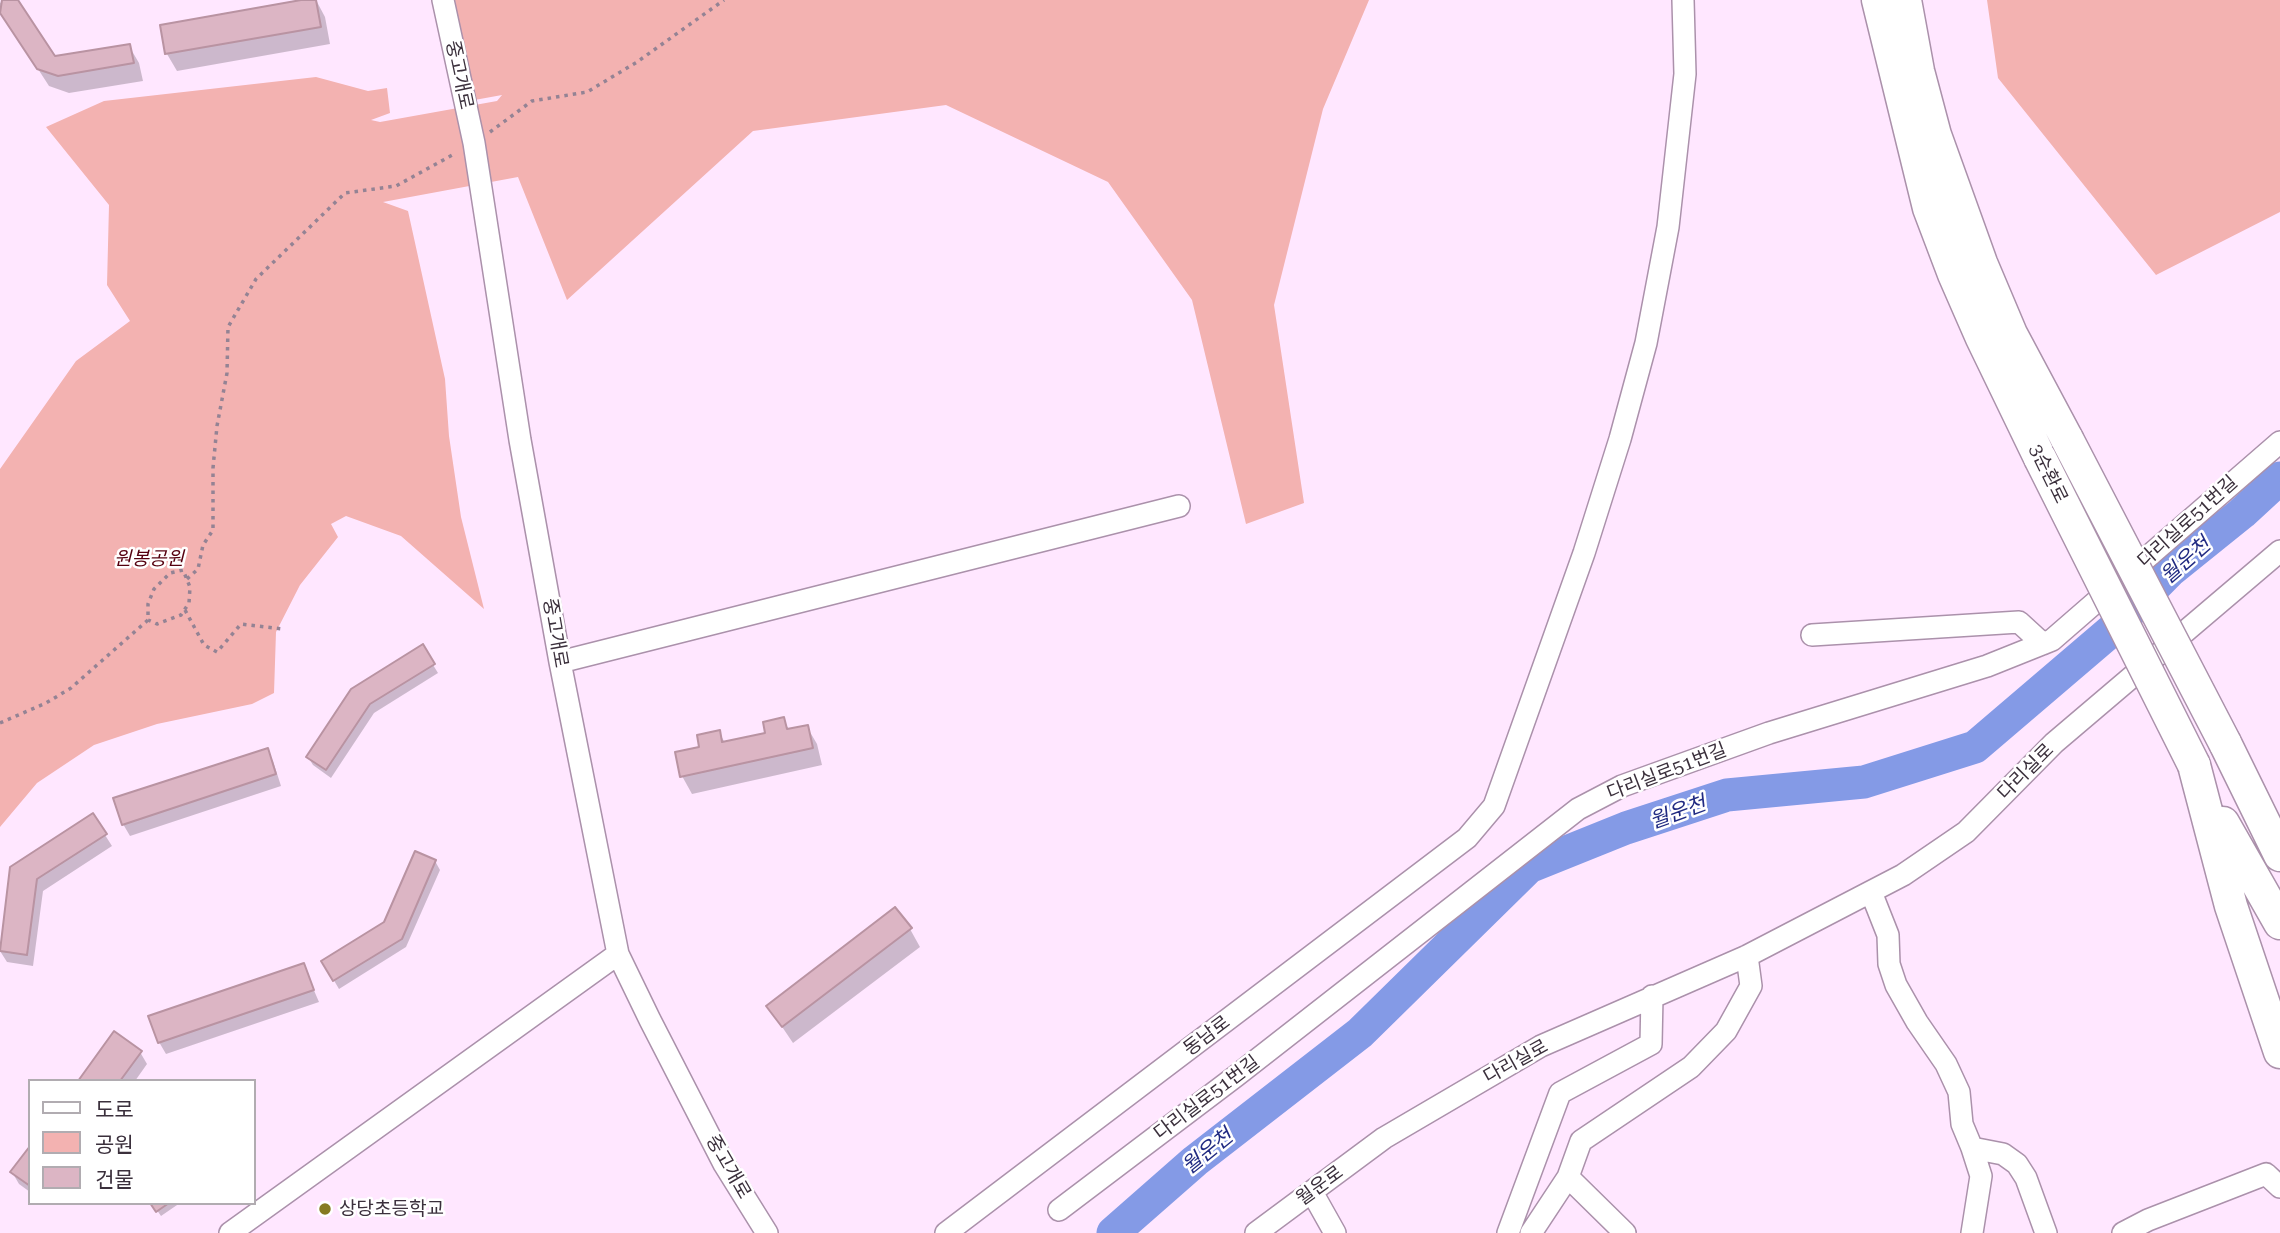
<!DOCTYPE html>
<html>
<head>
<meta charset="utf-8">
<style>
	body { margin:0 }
	#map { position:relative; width:2280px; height:1233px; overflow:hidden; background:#ffe7ff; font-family:"Roboto Serif","Noto Sans KR",serif }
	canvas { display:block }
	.legend { position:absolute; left:28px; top:1079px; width:228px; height:126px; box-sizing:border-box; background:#fff; border:2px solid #b1acb1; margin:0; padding:9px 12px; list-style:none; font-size:21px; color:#3b303c }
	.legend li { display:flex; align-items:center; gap:14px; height:35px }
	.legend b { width:35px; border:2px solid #b1acb1 }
</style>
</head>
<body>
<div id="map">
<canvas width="2280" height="1233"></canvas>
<ul class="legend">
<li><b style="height:9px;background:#fff"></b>도로</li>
<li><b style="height:19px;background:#f3b2b1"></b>공원</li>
<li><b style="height:19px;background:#dcb5c4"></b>건물</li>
</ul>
</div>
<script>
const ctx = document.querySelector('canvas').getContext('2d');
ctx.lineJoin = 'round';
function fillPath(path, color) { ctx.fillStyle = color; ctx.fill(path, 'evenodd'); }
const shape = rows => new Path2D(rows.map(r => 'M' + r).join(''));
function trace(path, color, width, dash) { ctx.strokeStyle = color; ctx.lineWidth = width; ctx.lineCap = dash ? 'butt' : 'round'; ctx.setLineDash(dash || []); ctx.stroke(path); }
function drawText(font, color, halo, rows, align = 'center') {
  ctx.font = font + ' "Roboto Serif","Noto Sans KR",serif'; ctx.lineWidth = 5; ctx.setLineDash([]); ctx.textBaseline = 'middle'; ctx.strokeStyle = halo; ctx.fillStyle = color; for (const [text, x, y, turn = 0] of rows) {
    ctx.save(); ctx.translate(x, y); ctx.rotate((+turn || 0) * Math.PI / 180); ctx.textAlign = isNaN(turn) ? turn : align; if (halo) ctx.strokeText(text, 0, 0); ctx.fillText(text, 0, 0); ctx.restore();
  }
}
fillPath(shape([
	[455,0,1369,0,1323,109,1274,305,1304,503,1246,524,1192,300,1108,182,946,105,753,131,567,300,518,177,383,202,408,211,445,379,449,436,461,517,484,609,401,536,346,516,331,524,338,537,300,585,276,632,274,693,252,704,157,724,94,745,37,783,0,827,0,469,76,361,130,321,107,285,109,205,46,127,104,101,316,77,368,91,387,88,390,113,371,120,380,122,497,101,502,95,469,101],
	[1987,0,2280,0,2280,212,2156,275,1998,78]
]), '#f3b2b1');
fillPath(shape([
	[5,0,16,0,54,58,129,46,139,63,143,81,69,93,49,86,0,10,0,3],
	[316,0,325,17,330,44,177,71,167,54,162,26],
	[422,647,438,673,374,713,331,778,313,765,308,757],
	[783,719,789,730,807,727,817,744,822,765,692,794,682,776,701,748,719,732,725,743,767,734],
	[267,750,273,761,281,786,130,836,123,824],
	[105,835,112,846,43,891,33,966,7,962,0,951,12,868],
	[435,861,440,870,406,947,339,989,323,962,385,923],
	[910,929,920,947,793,1043,768,1006],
	[303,965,319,1002,166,1054,159,1042],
	[140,1052,147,1064,135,1081,80,1081],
	[30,1149,30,1192,19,1184,12,1172],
	[152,1203,180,1203,161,1216]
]), '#0003');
trace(shape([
	[1113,1233,1195,1161,1360,1033,1529,867,1626,828,1727,795,1864,782,1975,747,2112,630,2170,571,2242,513,2280,478]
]), '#849ae6', 33);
const building = shape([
	[2,0,18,0,55,56,130,44,134,63,58,76,37,69,0,13,2,0],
	[301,0,316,0,321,27,165,54,160,25,301,0],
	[423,644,435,664,370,704,326,770,306,757,351,689,423,644],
	[784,717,787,729,808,725,813,748,680,777,675,752,699,747,697,735,720,730,722,742,765,733,763,722,784,717],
	[268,748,276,774,122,825,113,798,268,748],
	[93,813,107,834,37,879,27,955,0,951,10,867,93,813],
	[415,851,436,860,402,939,333,981,321,961,384,922,415,851],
	[895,907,912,928,782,1027,766,1006,895,907],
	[304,963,314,990,158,1043,148,1016,304,963],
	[114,1031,142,1051,120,1081,78,1081,114,1031],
	[30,1146,30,1186,10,1172,30,1146],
	[150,1203,169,1203,156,1212,150,1203]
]);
fillPath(building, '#dcb5c4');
trace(building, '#b993a2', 2);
const minor = shape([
	[443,0,474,143,520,440,560,662,618,954,650,1020,724,1164,767,1233],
	[1812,635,2019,622,2043,644],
	[560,662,1179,506],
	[1871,892,1888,935,1889,964,1896,985,1917,1022,1946,1064,1959,1092,1962,1124,1972,1148,1981,1176,1972,1233],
	[1972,1148,2003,1154,2017,1164,2026,1178,2046,1233],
	[1568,1177,1625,1233],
	[1312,1192,1335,1233],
	[1059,1210,1236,1076,1578,809,1622,786,1769,733,1987,666,2052,640,2280,442],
	[230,1233,618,954],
	[946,1233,1467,838,1494,806,1584,553,1620,439,1646,343,1668,227,1685,74,1683,0],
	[1256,1233,1384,1138,1541,1046,1747,956,1903,875,1966,832,2054,743,2280,551],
	[1508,1233,1560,1093,1651,1044,1652,996],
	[1531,1233,1568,1177,1581,1141,1691,1067,1726,1031,1751,986,1747,956],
	[2123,1233,2148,1220,2266,1174,2280,1187]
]);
const highway = shape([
	[1878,0,1929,208,1954,274,1982,338,2040,458],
	[1905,0,1918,71,1935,135,1981,263,2011,334,2067,439],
	[2225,743,2280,855],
	[2194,765,2231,906,2280,1052],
	[2223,823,2280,923]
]);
trace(minor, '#ab91ab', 24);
trace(highway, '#ab91ab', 35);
trace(shape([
	[490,132,532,101,587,92,637,62,724,0],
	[187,579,198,569,203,545,213,530,213,468,217,426,227,373,228,327,256,279,345,193,396,186,456,153],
	[185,610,204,645,217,652,241,624,283,629],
	[0,723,46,703,71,688,148,620,148,604,154,589,170,573,183,570,190,587,189,603,181,615,157,624,148,620]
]), '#948394', 3.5, [3.5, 5]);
trace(minor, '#fff', 21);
trace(highway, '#fff', 32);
const highwayBridge = shape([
	[2067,439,2225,743],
	[2040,458,2194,765]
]);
trace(highwayBridge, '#ab91ab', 35, []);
trace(highwayBridge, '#fff', 32);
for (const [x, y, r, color] of [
	[325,1209,7,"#867b21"]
]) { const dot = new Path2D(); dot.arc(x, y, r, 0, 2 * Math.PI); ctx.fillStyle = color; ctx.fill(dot); trace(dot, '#fff', 2.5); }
drawText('19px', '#3b303c', '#fff', [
	["중고개로",459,75,78],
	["3순환로",2048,474,64],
	["다리실로51번길",2188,522,-42],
	["중고개로",555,633,80],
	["다리실로51번길",1667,772,-21],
	["다리실로",2026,772,-45],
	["동남로",1207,1036,-37],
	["다리실로",1516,1062,-29],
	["다리실로51번길",1207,1098,-37],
	["중고개로",728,1167,60],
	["월운로",1320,1186,-36]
]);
drawText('italic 19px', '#55000f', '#fff', [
	["원봉공원",149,559]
]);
drawText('19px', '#3b303c', '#fff', [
	["상당초등학교",339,1209]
], 'left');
drawText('italic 21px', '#212b82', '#fff', [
	["월운천",2186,561,-41],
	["월운천",1678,813,-20],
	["월운천",1208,1152,-39]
]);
</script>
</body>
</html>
